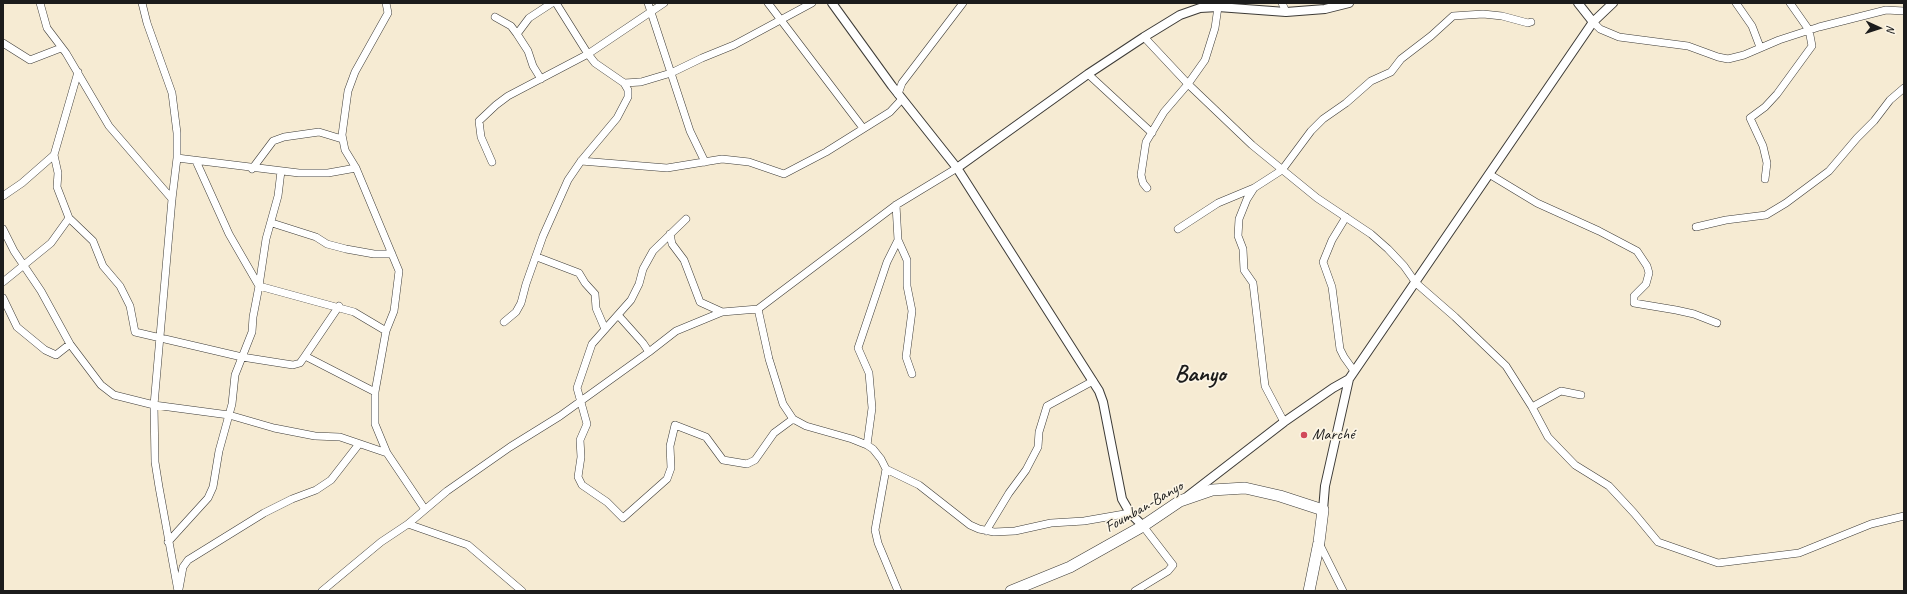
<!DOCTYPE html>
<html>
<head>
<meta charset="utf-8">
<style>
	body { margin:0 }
	#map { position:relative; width:1907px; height:594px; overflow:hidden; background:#f6ebd3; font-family:Caveat,sans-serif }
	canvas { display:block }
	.frame { position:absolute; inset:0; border:4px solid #1c1c1c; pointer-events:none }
	.north { position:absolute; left:1859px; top:8px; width:40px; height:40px; -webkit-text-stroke:3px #fcf5e5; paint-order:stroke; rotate:93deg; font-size:11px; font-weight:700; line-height:16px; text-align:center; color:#1c1c1c }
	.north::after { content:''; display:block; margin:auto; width:14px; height:18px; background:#1c1c1c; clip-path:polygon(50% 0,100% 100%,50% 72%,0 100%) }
</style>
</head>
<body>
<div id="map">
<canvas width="1907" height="594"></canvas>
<div class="frame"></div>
<div class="north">N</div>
</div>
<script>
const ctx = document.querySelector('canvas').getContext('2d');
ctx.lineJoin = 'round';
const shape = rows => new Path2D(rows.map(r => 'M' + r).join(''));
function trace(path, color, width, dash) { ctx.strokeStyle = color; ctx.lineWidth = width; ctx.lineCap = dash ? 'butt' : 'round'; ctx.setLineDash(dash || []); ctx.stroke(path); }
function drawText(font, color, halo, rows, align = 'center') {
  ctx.font = font + ' Caveat,sans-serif'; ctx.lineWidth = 3.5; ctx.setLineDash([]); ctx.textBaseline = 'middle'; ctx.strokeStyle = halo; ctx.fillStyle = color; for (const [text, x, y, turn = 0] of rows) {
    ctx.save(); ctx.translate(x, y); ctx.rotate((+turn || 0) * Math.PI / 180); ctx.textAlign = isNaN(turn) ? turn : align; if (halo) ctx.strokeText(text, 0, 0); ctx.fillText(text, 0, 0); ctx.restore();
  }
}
const minor = shape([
	[40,3,47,28,66,53,109,126,172,199],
	[142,3,147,23,172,93,177,133,177,158,172,199,154,405,155,462,159,487,178,591],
	[386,3,388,13,355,72,348,91,342,135,345,150,356,168,399,271,394,311,386,331,375,392,375,424,387,453,424,508],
	[648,3,690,131,705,162],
	[768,3,863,128],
	[1282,3,1286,12],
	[1736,3,1752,26,1760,47],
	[495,17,511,26,517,34,528,51,533,66,541,79],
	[1593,22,1600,29,1619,37,1688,46,1718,57,1728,59,1744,55,1779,40,1819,27,1886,10,1904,11],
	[517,34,529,18,552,3],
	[1144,37,1188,84,1252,145,1317,198,1371,234,1388,249,1404,266,1416,283,1455,317,1506,366,1532,407,1548,437,1575,465,1609,486,1634,513,1658,542,1718,563,1799,553,1871,524,1904,516],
	[3,43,30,60,61,48],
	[78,72,54,155,58,173,57,187,69,218,93,241,103,266,120,286,130,306,135,332,242,357,280,363,293,365,300,363,305,356,375,392],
	[1088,74,1152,133],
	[624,83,641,82,671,73,702,58,734,45,812,3],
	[898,94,902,83,963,3],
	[177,158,299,173,328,173,356,168],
	[196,161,229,234,259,286,354,312,386,331],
	[581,161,667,168,722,159,749,162,784,174,826,152,890,112,902,99],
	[492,162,481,137,479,121,496,105,508,96,588,54,664,3],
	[252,169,273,141,284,137,319,132,342,139],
	[1489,174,1537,203,1599,231,1637,251,1647,266,1649,273,1646,284,1634,296,1634,303,1676,310,1694,314,1717,323],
	[1765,179,1767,163,1763,146,1750,118,1765,107,1777,94,1812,46,1809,30,1790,3],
	[1147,188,1143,183,1141,175,1146,142,1164,112,1188,84,1205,60,1215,28,1218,7],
	[3,196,22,183,54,155],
	[1346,217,1332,240,1323,262,1332,287,1340,349,1344,357,1354,371],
	[686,219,653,251,643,269,639,284,631,300,592,344,577,388,587,424,580,440,581,457,578,477,582,485,607,502,623,518,667,479,671,468,670,446,675,425,706,437,723,460,747,464,755,460,774,433,793,419],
	[272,223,316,237,327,244,346,249,374,254,392,254],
	[1696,227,1726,220,1766,215,1786,203,1829,171,1857,138,1874,121,1890,100,1904,88],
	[3,229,14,251,41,291,70,344,101,385,114,395,154,405,229,415,274,428,315,436,340,437,387,453],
	[1178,229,1218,203,1254,188],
	[670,234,672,244,684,260,700,302,722,312],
	[898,240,907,260,907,286,912,311,906,357,912,374],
	[537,257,579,273,585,283,595,294,596,308,605,329],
	[3,282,51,243,69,218],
	[3,298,17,327,45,350,56,355,70,344],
	[758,309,769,359,783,404,793,419,806,426,852,439,867,445,873,449,881,459,886,469,875,530,878,543,898,591],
	[618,315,643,343,649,352],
	[504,322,516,312,521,303,526,284,543,236,568,180,581,161,617,118,628,97,628,90,624,83,595,63,588,54,556,3],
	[305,356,339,306],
	[1532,407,1561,391,1581,395],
	[1284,422,1265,386,1253,283,1244,270,1243,249,1238,236,1239,219,1247,199,1254,188,1282,170,1311,131,1323,119,1346,103,1371,81,1391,72,1401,59,1431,36,1453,16,1483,14,1502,16,1528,23,1531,22],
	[867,445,872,408,869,373,858,348,887,262,898,240,896,205],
	[886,469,919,485,970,525,979,529,994,532,1015,531,1051,523,1084,521,1130,513],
	[408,524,468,545,522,591],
	[986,531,1009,493,1026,470,1038,447,1039,432,1047,406,1093,381],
	[168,542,208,498,213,487,219,451,232,404,235,375,252,332,253,317,259,286,266,239,278,196,281,171],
	[1319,543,1343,591],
	[179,589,183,567,188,560,264,513,292,499,316,490,331,480,359,444],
	[322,591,381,542,408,524,447,491,510,447,560,416,649,352,676,331,722,312,758,309,896,205,957,168],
	[1135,591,1168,571,1173,565,1143,526]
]);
const tertiary = shape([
	[832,3,892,86,957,168,1099,391,1103,402,1122,499,1130,513,1143,526],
	[1578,3,1593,22],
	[957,168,1088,74,1144,37,1180,15,1200,8,1218,7,1286,12,1325,9,1349,3],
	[1188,496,1284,422,1333,388,1349,379],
	[1323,510,1325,486,1349,379,1593,22,1613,3]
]);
const trunk = shape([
	[1011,591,1070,567,1143,526,1180,501,1212,490,1245,488,1280,496,1323,510,1319,542,1309,591]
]);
trace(minor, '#3d3b37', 8);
trace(tertiary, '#3d3b37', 10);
trace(trunk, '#3d3b37', 12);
trace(minor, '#fff', 7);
trace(tertiary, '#fff', 8);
trace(trunk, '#fff', 11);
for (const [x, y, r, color] of [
	[1304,435,4,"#d1495b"]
]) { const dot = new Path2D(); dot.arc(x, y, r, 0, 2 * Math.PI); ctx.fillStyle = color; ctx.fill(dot); trace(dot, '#fcf5e5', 1.5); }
drawText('16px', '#1c1c1c', '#fcf5e5', [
	["Marché",1312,435]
], 'left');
drawText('16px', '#1c1c1c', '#fcf5e5', [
	["Foumban-Banyo",1144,507,-30]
]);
drawText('bold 24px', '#1c1c1c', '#fcf5e5', [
	["Banyo",1200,375]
]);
</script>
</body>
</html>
